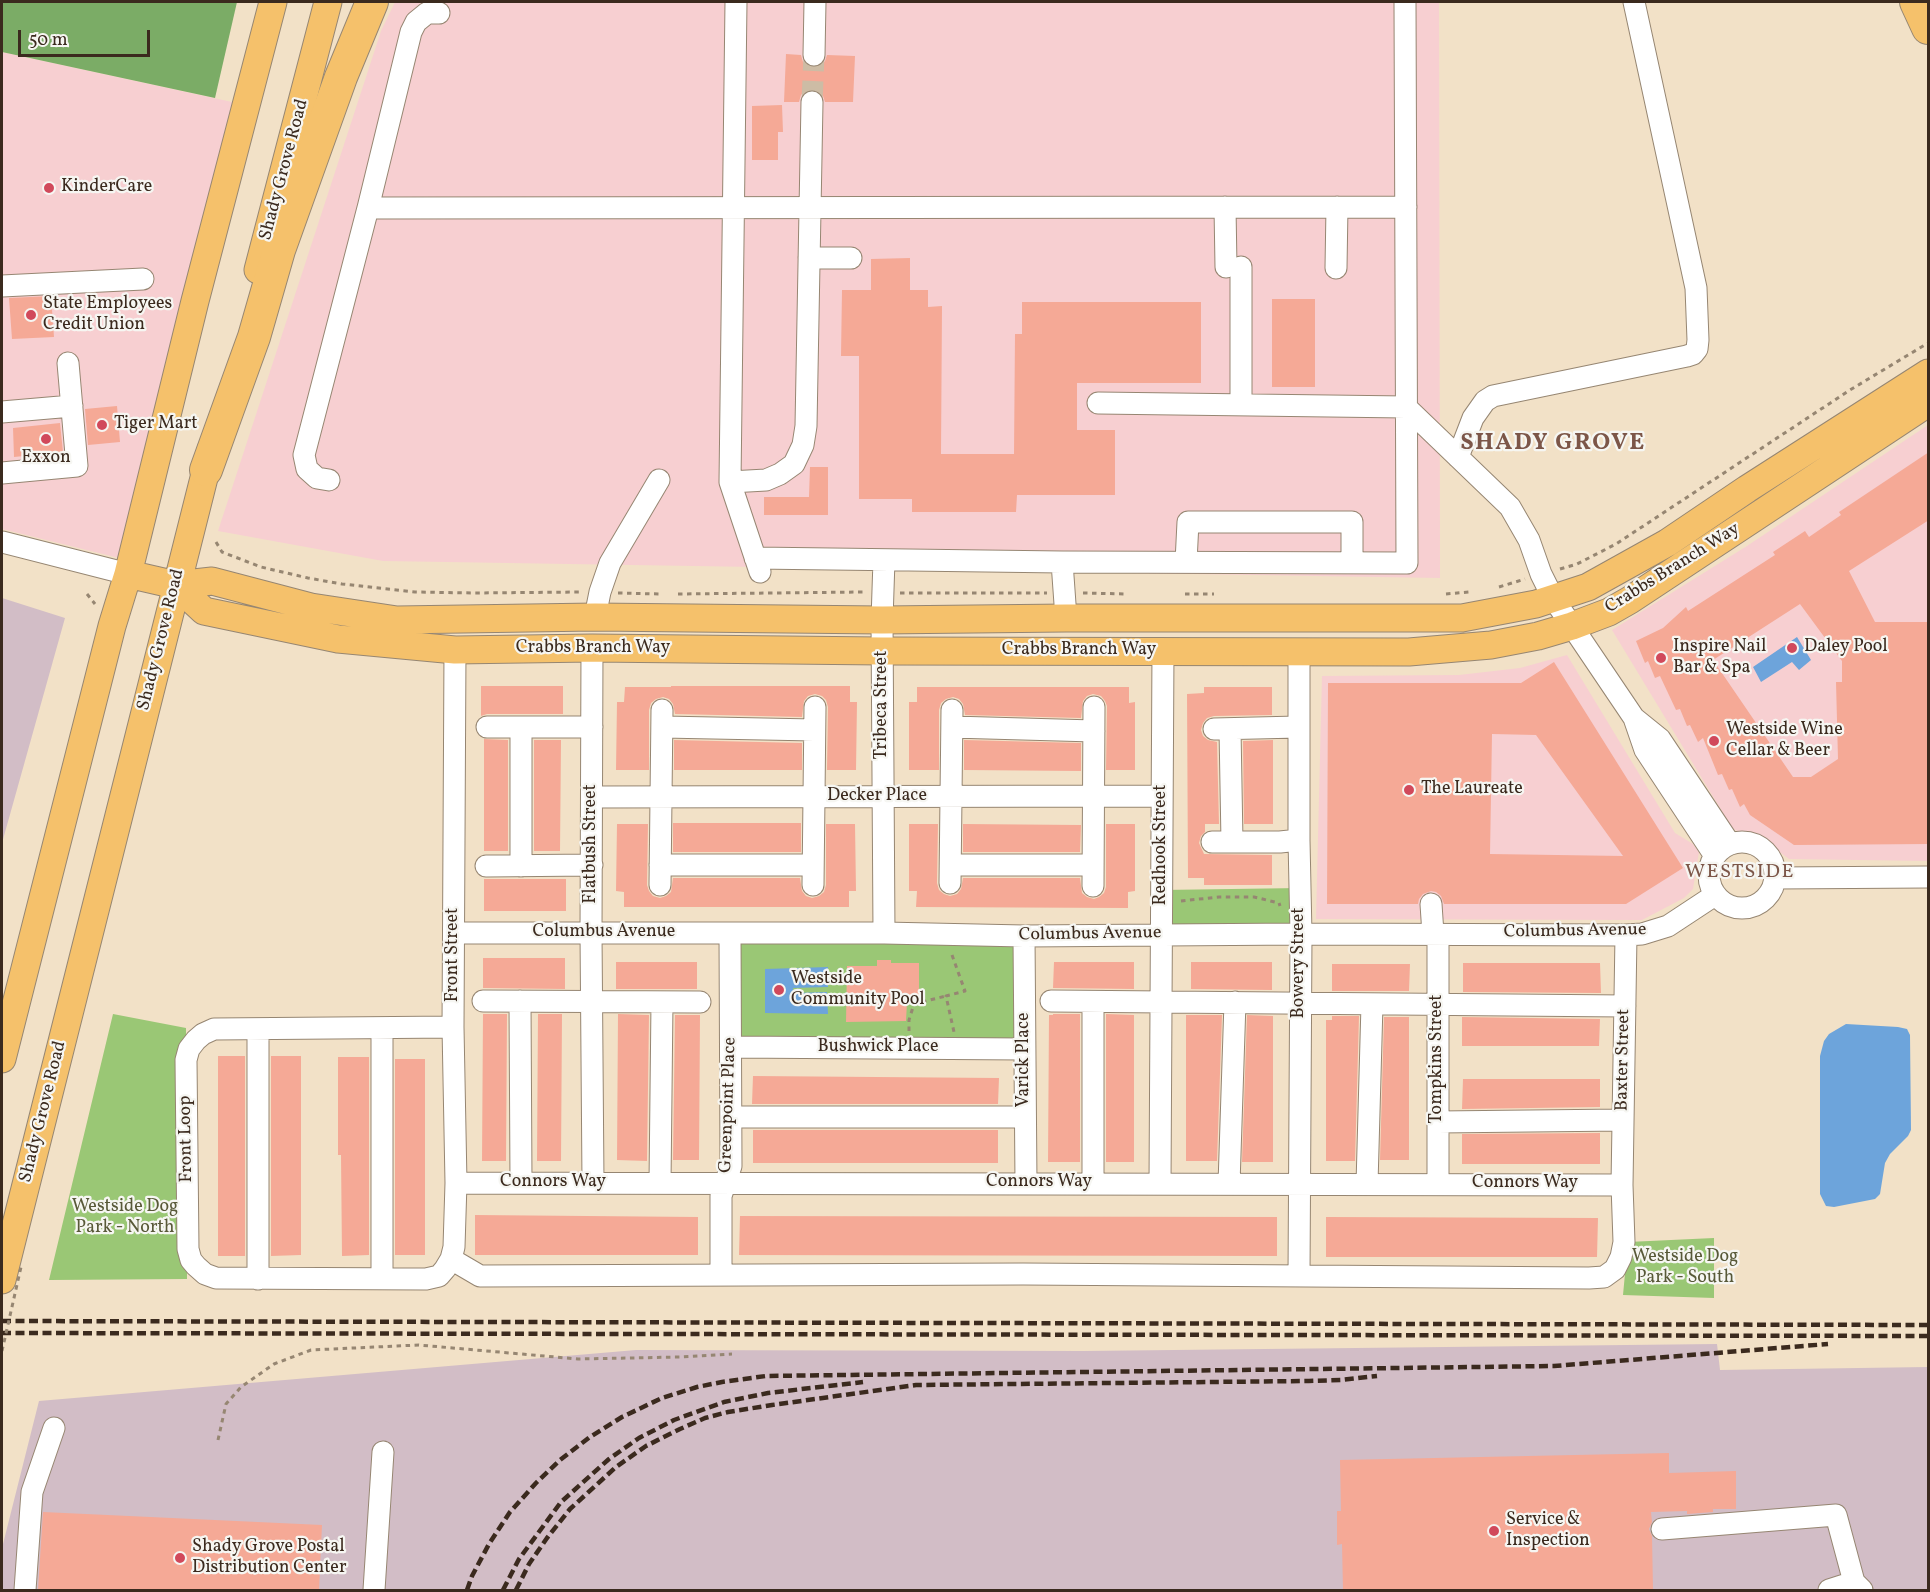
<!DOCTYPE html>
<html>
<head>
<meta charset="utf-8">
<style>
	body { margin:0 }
	#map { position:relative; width:1930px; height:1592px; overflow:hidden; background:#f2e1c7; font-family:Vollkorn,serif }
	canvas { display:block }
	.frame { position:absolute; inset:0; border:3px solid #3b2a1e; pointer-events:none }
	.scale { position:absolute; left:18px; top:30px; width:132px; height:27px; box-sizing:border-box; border:3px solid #3b2a1e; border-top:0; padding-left:8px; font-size:18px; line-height:21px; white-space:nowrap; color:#3b2a1e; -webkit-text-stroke:4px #f6f6f2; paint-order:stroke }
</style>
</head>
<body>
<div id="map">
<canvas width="1930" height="1592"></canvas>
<div class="frame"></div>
<div class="scale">50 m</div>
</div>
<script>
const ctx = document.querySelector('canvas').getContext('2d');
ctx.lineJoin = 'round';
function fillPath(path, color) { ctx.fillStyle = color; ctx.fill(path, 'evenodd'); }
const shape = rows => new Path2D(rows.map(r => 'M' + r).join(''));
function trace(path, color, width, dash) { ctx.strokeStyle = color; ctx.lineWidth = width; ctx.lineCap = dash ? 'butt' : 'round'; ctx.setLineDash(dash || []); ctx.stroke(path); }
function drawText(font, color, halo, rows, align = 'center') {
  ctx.font = font + ' Vollkorn,serif'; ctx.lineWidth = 4.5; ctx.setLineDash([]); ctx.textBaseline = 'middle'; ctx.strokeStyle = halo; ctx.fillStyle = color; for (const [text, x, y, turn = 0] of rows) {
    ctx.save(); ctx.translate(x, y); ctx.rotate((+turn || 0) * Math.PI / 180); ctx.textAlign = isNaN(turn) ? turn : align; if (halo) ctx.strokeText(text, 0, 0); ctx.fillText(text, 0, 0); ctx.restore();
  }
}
fillPath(shape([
	[395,2,1439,2,1440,578,383,561,218,531,381,31],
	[2,52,232,102,119,558,2,529],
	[1928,425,1928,861,1789,859,1762,839,1739,832,1732,828,1612,630,1747,546],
	[1567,655,1675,833,1693,844,1699,852,1693,889,1684,898,1642,920,1316,919,1322,676,1459,675,1520,668]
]), '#f7cfd1');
fillPath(shape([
	[2,598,65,618,2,843],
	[1717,1344,1720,1370,1928,1367,1928,1590,2,1590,2,1548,39,1401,636,1350,1084,1351]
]), '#d2bdc6');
fillPath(shape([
	[1301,888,1301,934,1161,934,1162,890],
	[733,936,1021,939,1024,1049,733,1045],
	[113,1014,186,1028,187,1279,49,1280],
	[1714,1238,1714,1298,1623,1295,1628,1242]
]), '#9ac775');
fillPath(shape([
	[2,2,237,2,215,98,2,52]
]), '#7bac66');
fillPath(shape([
	[1797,637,1811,660,1799,670,1792,662,1761,682,1753,667],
	[828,967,828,987,793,988,794,993,827,992,828,1014,765,1013,765,969],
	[1846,1024,1898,1027,1907,1029,1910,1035,1911,1130,1908,1136,1890,1154,1885,1163,1880,1194,1875,1199,1834,1207,1826,1206,1820,1194,1820,1056,1824,1041,1829,1034]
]), '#6da4db');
fillPath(shape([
	[786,54,801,55,803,62,807,66,813,68,821,66,825,61,827,55,855,56,853,102,825,102,823,96,819,91,812,89,805,91,801,95,799,102,784,102],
	[782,105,783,132,778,132,778,160,752,160,752,106],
	[910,258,910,290,928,290,928,307,942,306,941,454,1014,454,1015,334,1022,334,1022,302,1201,302,1201,383,1077,383,1077,430,1115,430,1115,495,1017,495,1016,512,912,512,912,499,859,499,859,356,841,356,842,290,871,290,871,259],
	[51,296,54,337,12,339,9,298],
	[1272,299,1315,299,1315,387,1272,387],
	[117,406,120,442,88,445,85,409],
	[60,423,63,452,14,457,13,428],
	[1929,452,1929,520,1849,571,1875,622,1929,622,1929,844,1794,845,1750,815,1744,804,1740,807,1732,789,1729,790,1722,774,1718,775,1703,738,1698,742,1690,725,1687,726,1680,709,1676,710,1660,676,1655,678,1648,661,1645,663,1636,641,1663,628,1686,607,1688,611,1775,555,1773,552,1805,531,1809,537,1841,515,1839,512],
	[1800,604,1842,661,1842,682,1836,682,1838,759,1811,777,1793,777,1713,660],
	[810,467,828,467,828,515,764,515,764,497,809,497],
	[1554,662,1683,868,1626,904,1444,904,1441,896,1436,892,1431,891,1423,894,1419,899,1418,904,1327,904,1328,683,1521,683],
	[1492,734,1536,735,1623,856,1490,854],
	[481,686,563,686,563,714,487,714,481,716],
	[671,686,850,686,850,702,857,702,856,770,827,770,828,707,826,700,822,696,815,694,808,696,804,701,802,717,675,714,673,704,669,699,663,697,656,699,651,703,649,710,649,770,616,770,617,702,624,702,625,687,671,687],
	[917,687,1129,687,1129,703,1135,702,1135,770,1106,770,1107,706,1105,701,1101,696,1093,694,1087,696,1083,701,1081,718,965,715,963,704,959,699,953,697,946,699,941,703,939,710,939,770,909,770,909,702,917,702],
	[1204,687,1272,687,1272,715,1214,716,1207,718,1203,723,1201,730,1203,736,1208,740,1217,742,1219,824,1205,824,1205,832,1201,836,1199,843,1204,854,1272,855,1272,885,1204,885,1204,878,1188,878,1187,694,1204,693],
	[484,739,508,740,508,851,484,851],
	[534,740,561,740,560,851,534,851],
	[674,740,802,743,802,770,674,770],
	[964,740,1081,743,1081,771,964,770],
	[1273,740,1273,824,1244,824,1243,741],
	[673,823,801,823,801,852,673,852],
	[617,824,648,824,647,885,649,891,653,896,660,898,666,896,671,892,673,878,800,878,802,891,806,896,812,898,819,896,824,892,826,885,826,824,855,824,856,891,849,891,849,907,624,907,624,892,616,891],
	[909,824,938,824,937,883,939,890,944,894,950,896,957,894,961,889,963,878,1080,878,1082,893,1087,897,1094,899,1099,897,1104,893,1106,887,1106,824,1135,824,1135,891,1128,892,1128,908,916,907,917,891,909,891],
	[963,824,1081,825,1080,852,963,852],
	[484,879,566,879,566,911,484,911],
	[483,958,565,958,565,989,483,988],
	[877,960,891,960,891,963,919,963,919,999,907,1002,906,1021,846,1022,847,966,877,966],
	[616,962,697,962,697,989,616,989],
	[1054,962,1134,962,1134,989,1053,988],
	[1191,962,1272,962,1272,990,1191,989],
	[1463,963,1600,963,1601,993,1463,992],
	[1332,964,1410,964,1409,991,1332,991],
	[483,1014,507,1014,506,1161,482,1161],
	[538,1014,562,1014,561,1161,537,1161],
	[618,1014,649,1015,647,1161,617,1160],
	[1053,1014,1080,1014,1080,1162,1048,1162,1049,1015,1053,1015],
	[1106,1014,1134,1015,1134,1162,1106,1162],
	[675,1015,700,1015,699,1160,673,1160],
	[1186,1015,1222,1015,1217,1161,1186,1161],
	[1247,1015,1273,1016,1273,1162,1242,1162],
	[1332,1016,1359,1016,1355,1161,1326,1161,1326,1020,1332,1020],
	[1384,1017,1409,1017,1409,1160,1380,1160],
	[1462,1017,1600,1019,1599,1046,1462,1046],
	[218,1056,245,1056,245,1256,218,1256],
	[271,1056,301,1056,301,1255,271,1256],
	[338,1057,369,1057,369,1255,342,1256,341,1155,338,1155],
	[395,1059,425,1059,425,1255,395,1255],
	[753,1076,999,1078,998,1104,752,1104],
	[1463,1079,1600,1079,1600,1107,1462,1109],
	[753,1130,998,1130,998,1163,753,1163],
	[1600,1133,1600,1164,1462,1164,1462,1134],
	[475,1215,698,1217,698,1255,475,1255],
	[740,1216,1277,1217,1277,1256,739,1255],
	[1326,1217,1598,1218,1597,1257,1326,1257],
	[1669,1453,1669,1473,1736,1471,1736,1509,1713,1509,1713,1512,1687,1514,1687,1511,1651,1512,1652,1522,1649,1529,1652,1536,1653,1590,1343,1590,1342,1544,1337,1545,1337,1511,1341,1511,1340,1460],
	[43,1512,322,1525,319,1590,38,1590]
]), '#f5a996');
trace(shape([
	[812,102,814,55]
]), '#cdbca5', 21, [21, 10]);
const minor = shape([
	[736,2,730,482,760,572],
	[814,55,815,2],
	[1225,207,1226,267],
	[368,208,411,32,416,22,427,13,439,13],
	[809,258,851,258],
	[1241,267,1241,405],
	[1336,268,1337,207],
	[2,286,143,279],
	[1098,403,1406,407,1510,507,1529,540,1541,574,1553,598,1634,718,1645,750,1715,856],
	[2,412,72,406],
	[1458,457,1473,418,1485,401,1493,396,1687,356,1693,354,1697,349,1698,340,1696,288,1634,2],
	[2,473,77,466,68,363],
	[329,480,317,478,307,469,304,455,368,208,1406,207],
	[730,482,766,480,780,474,794,464,803,445,806,426,812,102],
	[2,542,128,574],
	[755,558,1062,562,1407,563,1405,2],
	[1062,562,1066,618],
	[1186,562,1188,522,1352,522,1352,563],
	[595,617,600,592,610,563,659,480],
	[592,648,591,933,593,1183],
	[1299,651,1299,840,1301,934,1299,1276],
	[1634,718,1660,739,1730,844],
	[487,727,592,727],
	[663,727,814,730],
	[952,727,1094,731],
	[1214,729,1298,727],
	[1230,729,1232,842],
	[592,797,1162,796],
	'1709 875a33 33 0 1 1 66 0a33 33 0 1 1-66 0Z',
	[1212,842,1280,842,1299,840],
	[660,865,813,865],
	[951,865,1093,865],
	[486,866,592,865],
	[521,866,521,727],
	[1775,878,1928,877],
	[950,883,952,710],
	[660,885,662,710],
	[813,885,815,707],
	[1093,886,1094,707],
	[1431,904,1433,934],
	[454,933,884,933,1024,936,1301,934,1626,935,1642,934,1668,926,1715,895],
	[884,933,882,620,884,560],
	[1024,936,1026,1183],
	[483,1001,700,1002],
	[520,1001,521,1183],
	[1051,1001,1625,1006],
	[1093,1002,1093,1184],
	[453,1027,214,1029,203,1034,196,1040,189,1049,186,1060,188,1249,191,1260,196,1266,205,1274,216,1278,426,1279,439,1276,445,1269,451,1259,454,1247,456,1183,453,1027,455,650],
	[382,1028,382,1279],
	[731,1047,1024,1049],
	[731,1117,1025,1117],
	[1438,1122,1623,1120],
	[456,1183,1622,1185],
	[660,1183,662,1002],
	[1160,1184,1163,650],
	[1229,1184,1235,1002],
	[1367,1184,1372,1004],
	[1438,1184,1438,934],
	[451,1259,480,1276,1023,1274,1589,1278,1604,1277,1615,1269,1621,1257,1624,1242,1622,1185,1626,935],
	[721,1275,721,1196,731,1166,730,934],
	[258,1279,258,1029],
	[1662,1529,1836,1515,1854,1582,1862,1590],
	[25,1590,32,1492,54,1428],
	[374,1590,383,1452],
	[1829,1590,1854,1582]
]);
const major = shape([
	[258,270,328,2],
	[128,574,176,585,212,581,311,607,397,620,595,617,882,620,1066,618,1462,618,1536,604,1588,587,1667,543,1747,489,1928,373],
	[176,585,204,611,338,639,455,650,592,648,882,651,1409,652,1491,645,1538,636,1572,626,1609,612,1630,600,1928,403],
	[2,1059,112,626,128,574,195,301,273,2],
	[2,1280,211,450]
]);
const highway = shape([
	[1916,2,1928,28],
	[206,470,254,337,279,250,341,77,372,2]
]);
trace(minor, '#968672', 23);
trace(major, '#968672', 29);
trace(highway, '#968672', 34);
trace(shape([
	[216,542,222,552,261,567,308,578,342,584,415,592,474,593,582,592],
	[1560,569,1577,564,1616,544,1850,390,1928,343],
	[1499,587,1525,579],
	[618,593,660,594],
	[900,593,1047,593],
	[1083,593,1127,594],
	[87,594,95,604],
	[678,594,864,592],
	[1185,594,1214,594],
	[1446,594,1469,592],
	[1181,901,1219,897,1254,897,1279,903,1280,906],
	[952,955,965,991,946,996,954,1032],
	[909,1031,909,1020,914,1004,946,996],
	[218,1440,226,1404,241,1387,274,1364,311,1350,419,1345,578,1359,680,1357,732,1354]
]), '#968672', 3, [4.5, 4.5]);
trace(minor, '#fff', 21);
trace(major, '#f5c16b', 27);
trace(highway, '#f5c16b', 32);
trace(shape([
	[2,1321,1928,1325],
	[2,1333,1928,1336],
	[467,1590,472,1576,489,1544,510,1512,536,1483,560,1460,590,1437,622,1417,662,1398,697,1387,722,1382,766,1376,1554,1366,1828,1344],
	[503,1590,519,1559,561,1502,609,1459,639,1438,674,1420,724,1402,768,1393,863,1382],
	[516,1590,529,1564,547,1538,570,1509,616,1467,646,1446,680,1429,705,1418,728,1412,772,1405,916,1385,1309,1381,1341,1380,1377,1376]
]), '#3b2a1e', 4.5, [9, 4.5]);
trace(shape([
	[2,1351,21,1267]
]), '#968672', 3, [4.5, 4.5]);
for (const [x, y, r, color] of [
	[49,188,6,"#d1495b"],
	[31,315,6,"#d1495b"],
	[102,425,6,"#d1495b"],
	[46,439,6,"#d1495b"],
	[1792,648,6,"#d1495b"],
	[1661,658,6,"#d1495b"],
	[1714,741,6,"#d1495b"],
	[1409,790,6,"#d1495b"],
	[779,990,6,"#d1495b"],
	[1494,1531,6,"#d1495b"],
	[180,1558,6,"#d1495b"]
]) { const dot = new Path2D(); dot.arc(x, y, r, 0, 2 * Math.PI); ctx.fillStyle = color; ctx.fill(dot); trace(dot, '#f6f6f2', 2); }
drawText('18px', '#3b2a1e', '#f6f6f2', [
	["Shady Grove Road",285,170,-75],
	["Crabbs Branch Way",1673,569,-32],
	["Shady Grove Road",162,640,-76],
	["Crabbs Branch Way",593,649],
	["Crabbs Branch Way",1079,651],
	["Tribeca Street",883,705,-90],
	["Decker Place",877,797],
	["Flatbush Street",592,844,-90],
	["Redhook Street",1162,845,-90],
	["Columbus Avenue",1575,932,-1],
	["Columbus Avenue",604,933],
	["Columbus Avenue",1090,935,-1],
	["Front Street",454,955,-90],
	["Bowery Street",1300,963,-90],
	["Bushwick Place",878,1048],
	["Tompkins Street",1438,1059,-90],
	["Varick Place",1025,1060,-90],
	["Baxter Street",1624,1060,-89],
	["Greenpoint Place",729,1105,-88],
	["Shady Grove Road",44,1112,-76],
	["Front Loop",187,1139,-91],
	["Connors Way",553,1183],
	["Connors Way",1039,1183],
	["Connors Way",1525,1184]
]);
drawText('18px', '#3b2a1e', '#f6f6f2', [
	["KinderCare",61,188],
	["State Employees",43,305],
	["Credit Union",43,326],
	["Tiger Mart",114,425],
	["Exxon",46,459,"center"],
	["Inspire Nail",1673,648],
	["Bar & Spa",1673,669],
	["Daley Pool",1804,648],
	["Westside Wine",1726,731],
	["Cellar & Beer",1726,752],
	["The Laureate",1421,790],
	["Westside",791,980],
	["Community Pool",791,1001],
	["Service &",1506,1521],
	["Inspection",1506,1542],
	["Shady Grove Postal",192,1548],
	["Distribution Center",192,1569]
], 'left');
drawText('18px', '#585938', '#f6f6f2', [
	["Westside Dog",125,1208],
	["Park - North",125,1229],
	["Westside Dog",1685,1258],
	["Park - South",1685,1279]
]);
ctx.letterSpacing = '1.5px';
drawText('20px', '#7c5648', '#f6f6f2', [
	["WESTSIDE",1740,873]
]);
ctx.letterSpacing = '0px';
ctx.letterSpacing = '1.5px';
drawText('bold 24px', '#7c5648', '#f6f6f2', [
	["SHADY GROVE",1553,445]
]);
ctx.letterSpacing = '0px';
</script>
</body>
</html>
